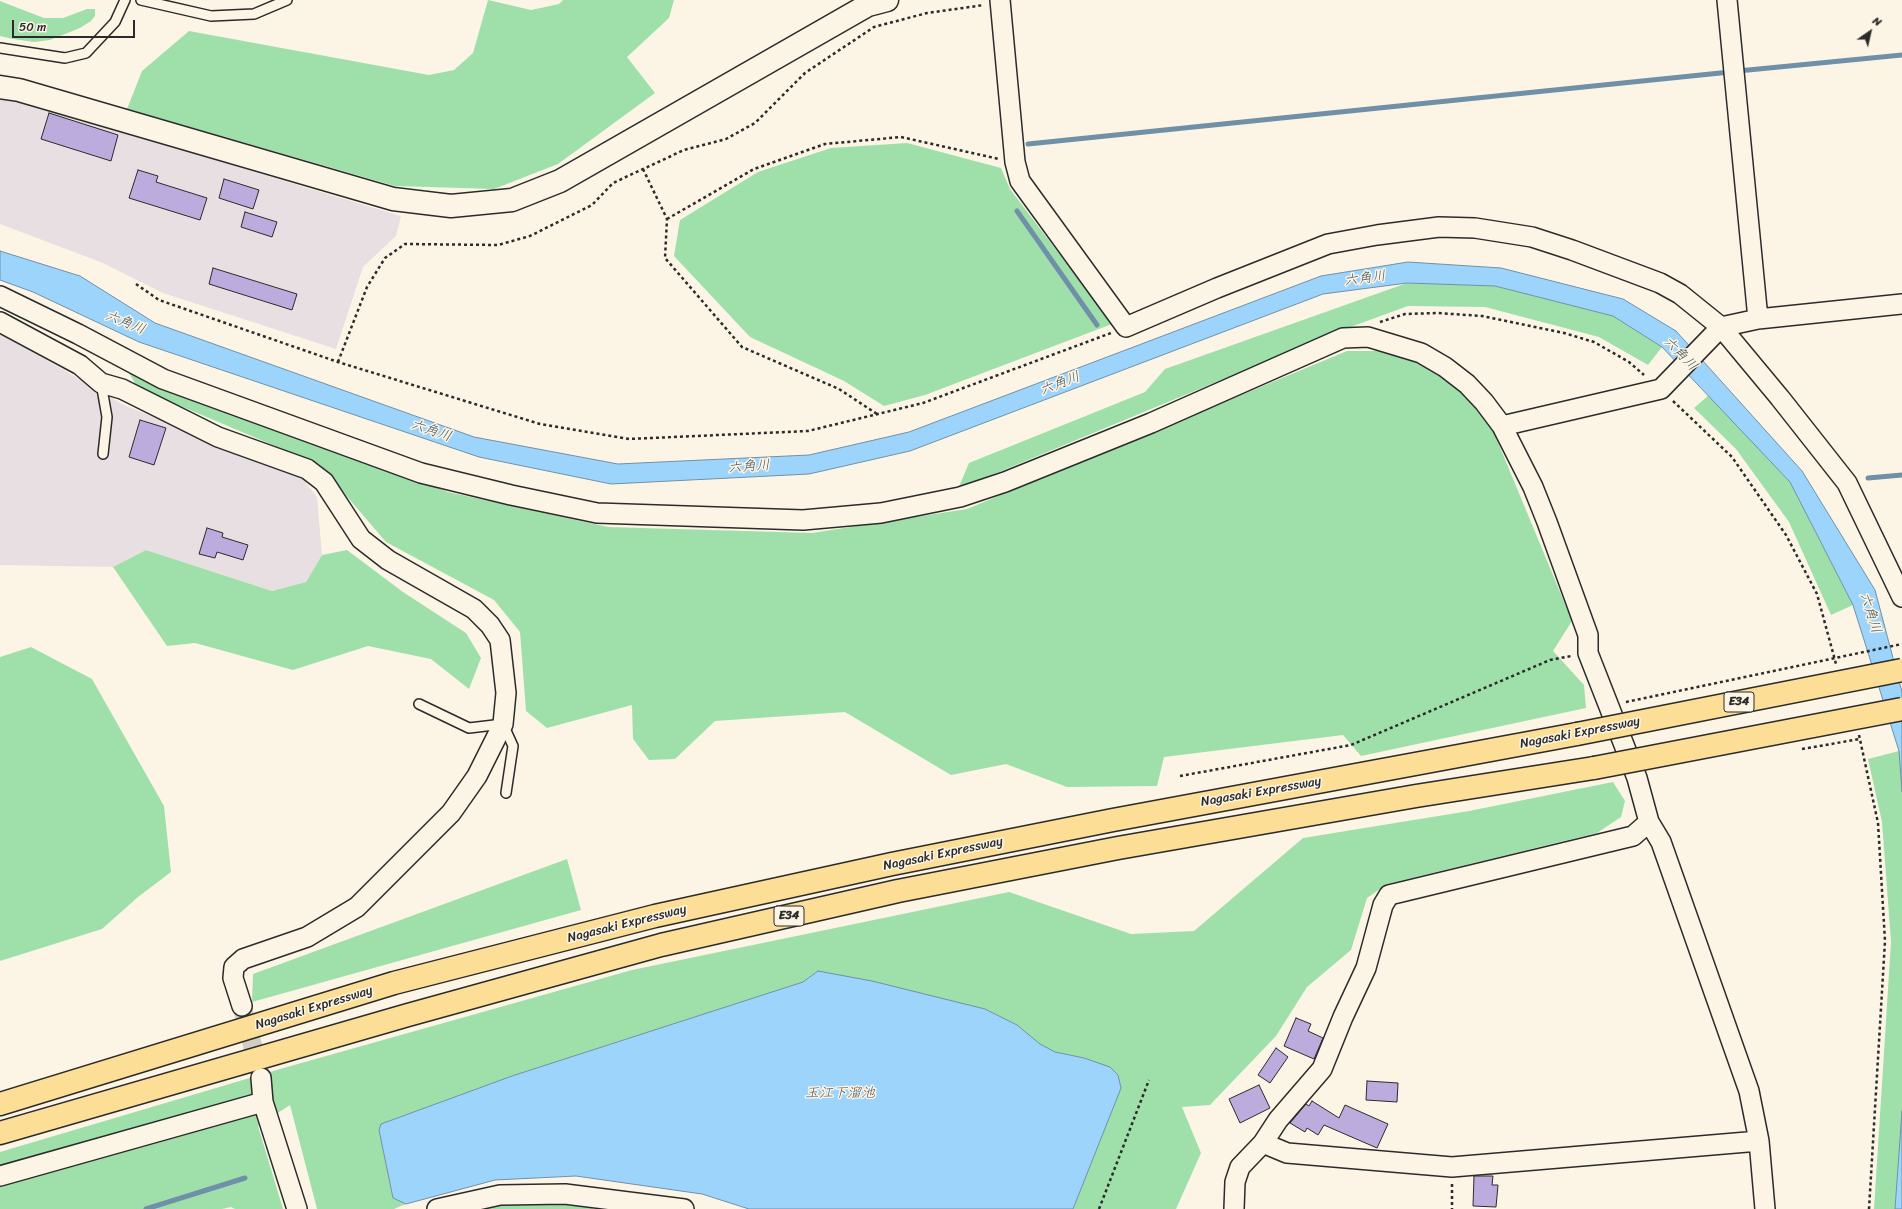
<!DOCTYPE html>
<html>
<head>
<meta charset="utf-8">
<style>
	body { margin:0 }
	#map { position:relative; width:1902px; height:1209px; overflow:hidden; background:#fcf5e5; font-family:Sriracha,sans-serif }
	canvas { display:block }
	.north { position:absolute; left:1850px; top:12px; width:40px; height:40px; -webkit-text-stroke:3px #fcf5e5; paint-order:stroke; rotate:34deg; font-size:11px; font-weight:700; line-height:16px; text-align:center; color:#2b2b2b }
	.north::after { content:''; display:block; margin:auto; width:14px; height:18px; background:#2b2b2b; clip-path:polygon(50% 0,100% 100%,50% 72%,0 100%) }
	.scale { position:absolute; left:12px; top:20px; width:123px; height:18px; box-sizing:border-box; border:2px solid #2b2b2b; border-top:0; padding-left:5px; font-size:12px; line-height:14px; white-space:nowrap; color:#2b2b2b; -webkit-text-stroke:3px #fcf5e5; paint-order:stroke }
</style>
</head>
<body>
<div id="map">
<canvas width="1902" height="1209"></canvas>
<div class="north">N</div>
<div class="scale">50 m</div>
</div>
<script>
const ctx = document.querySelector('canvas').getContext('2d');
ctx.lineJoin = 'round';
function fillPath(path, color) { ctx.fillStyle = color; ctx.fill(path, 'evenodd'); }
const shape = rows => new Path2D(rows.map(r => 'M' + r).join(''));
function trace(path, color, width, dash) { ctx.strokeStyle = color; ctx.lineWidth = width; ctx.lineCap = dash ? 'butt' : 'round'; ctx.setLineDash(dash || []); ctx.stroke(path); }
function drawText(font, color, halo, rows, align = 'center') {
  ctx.font = font + ' Sriracha,"Klee One",sans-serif'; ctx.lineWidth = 3; ctx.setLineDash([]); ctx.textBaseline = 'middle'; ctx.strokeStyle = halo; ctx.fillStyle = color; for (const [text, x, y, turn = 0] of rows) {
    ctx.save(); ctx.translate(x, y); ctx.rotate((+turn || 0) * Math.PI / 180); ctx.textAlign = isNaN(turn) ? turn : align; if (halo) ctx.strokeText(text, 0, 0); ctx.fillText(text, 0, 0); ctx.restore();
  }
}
fillPath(shape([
	[0,99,28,104,401,216,396,236,363,267,336,349,163,293,103,263,0,224],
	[0,333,122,404,303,479,317,497,322,555,306,582,272,591,146,550,113,567,0,565]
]), '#e8dfe3');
fillPath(shape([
	[488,0,531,10,559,4,563,0,674,0,669,18,627,57,655,93,558,164,494,189,395,186,127,109,142,71,189,31,429,75,454,70,473,53],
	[0,1,44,18,63,18,87,9,95,9,95,16,91,21,80,28,50,40,34,42,13,39,0,36],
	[907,143,1001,168,1010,189,1112,324,925,395,884,406,844,381,750,337,674,256,680,220,758,172,831,148],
	[1407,283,1495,286,1613,316,1662,347,1648,365,1599,337,1485,307,1408,306,1337,332,958,489,969,463,1145,392,1165,369],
	[1347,351,1394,351,1444,375,1487,416,1572,621,1553,651,1584,685,1586,708,1361,756,1343,735,1164,757,1157,786,1067,787,1006,764,951,775,845,712,715,721,675,759,649,760,633,739,632,705,547,728,526,711,520,632,494,600,386,542,320,465,138,388,129,373,448,492,608,527,812,533,967,509],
	[1709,395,1790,482,1853,605,1831,615,1789,522,1736,449,1694,408],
	[146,550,272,591,306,582,322,555,347,550,403,592,466,633,481,658,469,689,431,659,368,646,293,670,195,643,167,646,113,567],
	[31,647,92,679,164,806,171,872,138,897,102,929,0,961,0,657],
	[1899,751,1902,792,1902,1111,1895,1209,1874,1209,1891,942,1882,822,1868,759],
	[1613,782,1625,801,1621,817,1597,833,1387,884,1367,898,1351,950,1307,987,1276,1036,1210,1105,1182,1107,1201,1153,1176,1209,1073,1209,1121,1088,1084,1058,1055,1052,1040,1044,1017,1025,985,1009,818,971,803,982,512,1076,381,1124,379,1130,393,1198,406,1204,394,1209,317,1209,290,1105,258,1126,283,1209,235,1209,231,1207,222,1209,0,1209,0,1152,280,1069,632,970,1009,892,1131,934,1194,931,1303,838,1469,811],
	[567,859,581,910,252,1002,253,974],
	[501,1202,588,1206,594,1209,473,1209]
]), '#9fe0aa');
const water = shape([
	[0,251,80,276,155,323,474,437,618,464,809,455,909,432,1321,276,1408,262,1501,268,1623,299,1676,331,1802,471,1875,590,1902,692,1902,792,1899,751,1853,605,1790,482,1662,347,1613,316,1495,286,1407,283,1323,294,910,451,809,474,611,484,479,457,139,342,33,292,0,280,0,251],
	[818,971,872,981,985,1009,1017,1025,1040,1044,1055,1052,1084,1058,1110,1067,1118,1075,1121,1088,1073,1209,749,1209,702,1194,576,1176,495,1180,406,1204,393,1198,379,1130,381,1124,512,1076,803,982,818,971],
	[1902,1111,1902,1209,1895,1209,1902,1111]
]);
fillPath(water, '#9dd4fc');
trace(water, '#6f90a8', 1);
trace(shape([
	[1738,71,1902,55],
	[1028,144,1730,72],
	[1017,211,1097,325],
	[1868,478,1902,475],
	[146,1209,245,1178]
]), '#6f90a8', 5);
const building = shape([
	[49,113,118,135,111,161,41,139,49,113],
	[138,170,158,176,156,182,207,198,200,220,129,198,138,170],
	[224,179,259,190,253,209,219,198,224,179],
	[245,212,277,222,272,237,241,227,245,212],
	[213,268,297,294,292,310,209,284,213,268],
	[140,420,166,428,154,465,129,457,140,420],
	[207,528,223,533,222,537,248,545,243,560,217,552,215,558,199,554,207,528],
	[1296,1018,1311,1024,1308,1031,1323,1038,1314,1059,1284,1046,1296,1018],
	[1276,1048,1288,1057,1270,1083,1258,1075,1276,1048],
	[1367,1081,1398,1083,1397,1102,1366,1100,1367,1081],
	[1259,1085,1270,1108,1240,1123,1229,1099,1259,1085],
	[1312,1101,1339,1118,1345,1105,1388,1124,1377,1148,1324,1125,1318,1135,1307,1128,1305,1132,1290,1123,1306,1104,1309,1106,1312,1101],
	[1474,1176,1493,1176,1492,1185,1498,1185,1496,1207,1473,1206,1474,1176]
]);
fillPath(building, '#bbacdd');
trace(building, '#2b2b2b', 1);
trace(shape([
	[242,1006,260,1073]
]), '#d2cdc0', 19, [19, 10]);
const service = shape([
	[141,0,211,16,254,14,287,0],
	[0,48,65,58,86,53,115,22,125,0],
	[101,383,107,417,103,454],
	[419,704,469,728,503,724,513,746,506,793]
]);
const minor = shape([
	[1000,0,1015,162,1020,181,1126,327,1217,288,1328,244,1377,235,1439,227,1475,228,1532,237,1572,250,1660,283,1680,294,1721,327,1780,398,1847,483,1902,597],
	[1727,0,1758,319],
	[0,296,78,334,163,379,421,473,511,495,597,513,803,520,881,513,960,497,1005,482,1151,423,1343,338,1368,337,1421,353,1445,367,1467,384,1484,402,1502,426,1533,487,1547,522,1588,635,1588,653,1637,778,1649,822,1661,842,1749,1091,1759,1141,1765,1209],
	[0,322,80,365,101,383,122,389,218,437,307,469,324,482,361,539,388,560,474,609,490,625,500,640,506,693,503,724,477,776,451,813,357,907,307,937,243,959,234,967,233,978,242,1006],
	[1502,426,1661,389,1721,327,1758,319,1902,304],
	[261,1078,263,1102,297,1209],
	[1263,1143,1287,1153,1452,1167,1759,1141],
	[0,1176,263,1102],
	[437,1209,500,1195,565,1194,684,1209],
	[1234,1209,1235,1182,1240,1167,1263,1143,1278,1120,1322,1069,1343,1017,1366,968,1383,905,1389,895,1633,836,1649,822]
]);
const tertiary = shape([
	[0,87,19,90,393,199,451,206,512,200,560,181,868,5,887,0]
]);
const motorway = shape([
	[0,1104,394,983,655,916,892,864,1113,820,1577,734],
	[0,1133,408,1015,661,945,898,891,1118,848,1416,796,1594,768]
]);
trace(service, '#2b2b2b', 12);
trace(minor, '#2b2b2b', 22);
trace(tertiary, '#2b2b2b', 25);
trace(motorway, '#2b2b2b', 25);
trace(shape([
	[643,169,667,219,665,258,742,347,839,389,877,414],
	[667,219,754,169,825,144,901,137,999,159],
	[136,284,159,300,338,362,540,424,629,439,808,431,923,403,1111,333],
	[1380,322,1405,314,1437,313,1482,316,1564,333,1594,342,1629,362,1644,375],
	[338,362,367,287,385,258,405,244,498,245,530,236,592,205,613,183,684,150,726,139,755,123,805,73,874,27,927,13,984,5],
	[1673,401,1732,457,1786,535,1817,594,1836,664],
	[1626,702,1902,644],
	[1859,735,1878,823,1885,941,1869,1209],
	[1802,749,1860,739],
	[1180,776,1351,745,1550,660,1571,656],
	[1452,1184,1452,1209],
	[1099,1209,1149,1080]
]), '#2b2b2b', 2.5, [3, 3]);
trace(service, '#fcf5e5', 9);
trace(minor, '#fcf5e5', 19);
trace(tertiary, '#fcf5e5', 22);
trace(motorway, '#fcde96', 22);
const motorwayBridge = shape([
	[1577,734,1902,670],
	[1594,768,1902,709]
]);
trace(motorwayBridge, '#2b2b2b', 25, []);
trace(motorwayBridge, '#fcde96', 22);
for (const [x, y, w] of [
	[1739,702,30],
	[789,916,30]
]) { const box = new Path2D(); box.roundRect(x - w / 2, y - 10, w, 20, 3); ctx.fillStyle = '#fcf5e5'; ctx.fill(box); trace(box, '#2b2b2b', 1); }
drawText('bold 12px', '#2b2b2b', null, [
	["E34",1739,702],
	["E34",789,916]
]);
drawText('13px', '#2b2b2b', '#fcf5e5', [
	["Nagasaki Expressway",1580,733,-11],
	["Nagasaki Expressway",1261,792,-10],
	["Nagasaki Expressway",943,854,-12],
	["Nagasaki Expressway",627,924,-14],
	["Nagasaki Expressway",314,1008,-17]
]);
drawText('italic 14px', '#48555f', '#fcf5e5', [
	["六角川",1365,279,-7],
	["六角川",125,323,22],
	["六角川",1680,354,45],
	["六角川",1060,384,-21],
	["六角川",431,431,19],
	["六角川",749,467,-4],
	["六角川",1870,613,72],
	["玉江下溜池",840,1093]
]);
</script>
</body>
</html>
